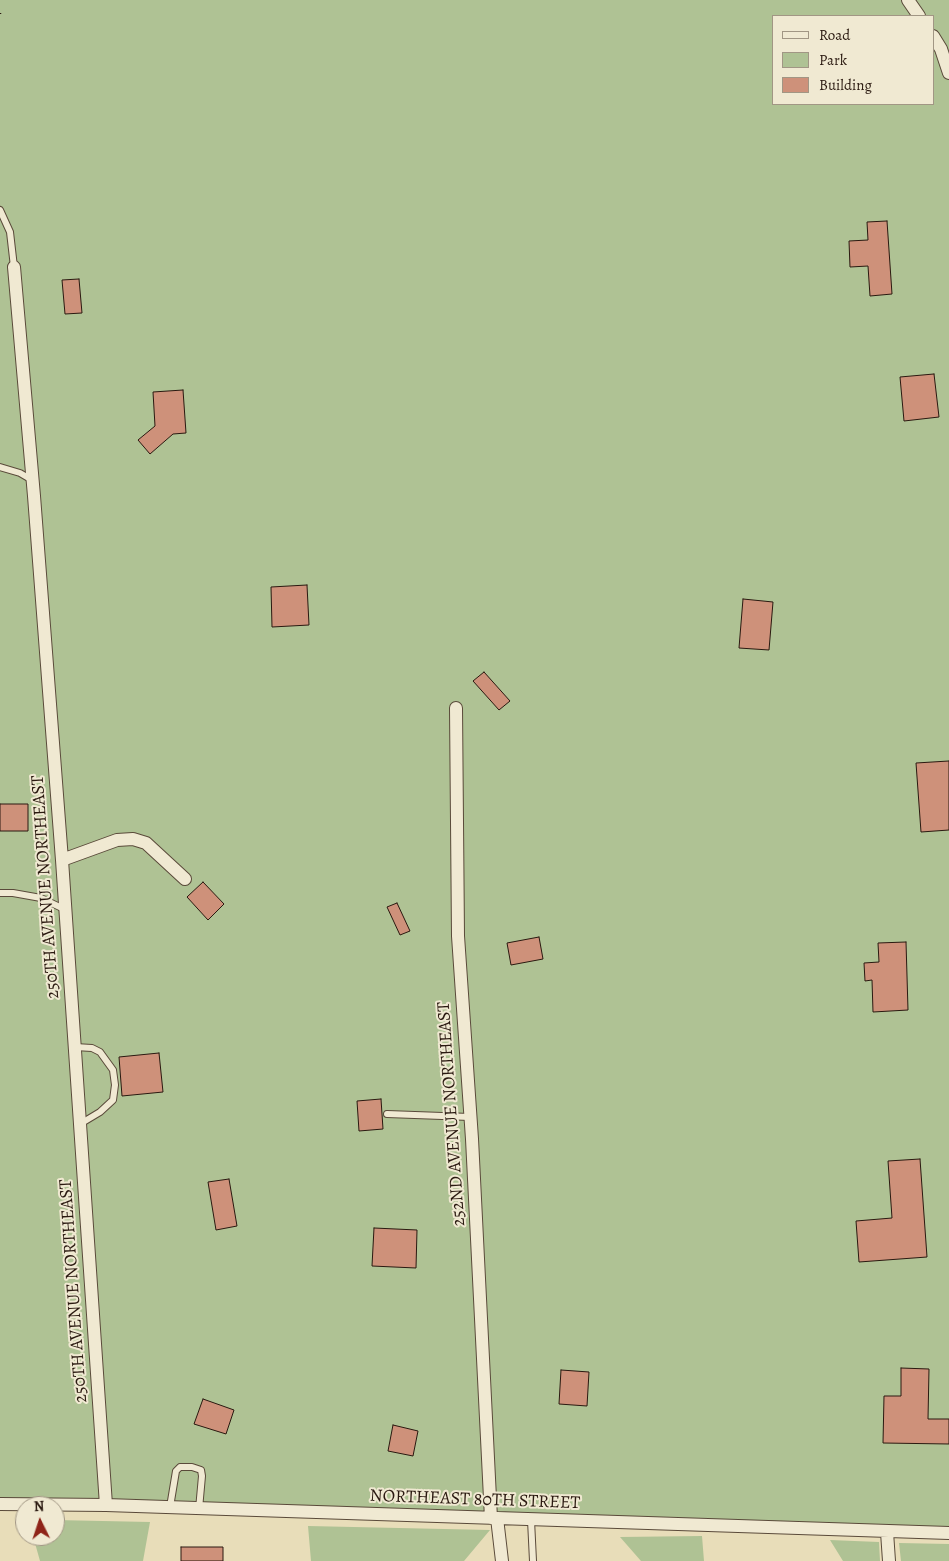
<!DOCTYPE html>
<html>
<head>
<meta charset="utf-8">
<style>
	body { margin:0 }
	#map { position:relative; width:949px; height:1561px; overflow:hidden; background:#e8ddb9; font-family:Alegreya,serif }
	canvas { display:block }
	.legend { position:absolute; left:772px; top:15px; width:162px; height:90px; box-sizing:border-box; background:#f0e9d2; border:1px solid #a19684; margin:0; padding:6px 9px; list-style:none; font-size:15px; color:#2a1910 }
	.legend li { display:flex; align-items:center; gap:10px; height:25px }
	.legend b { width:25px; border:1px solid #a19684 }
	.north { position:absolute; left:15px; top:1496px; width:50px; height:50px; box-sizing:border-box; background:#f0e9d2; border:1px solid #a19684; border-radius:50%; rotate:356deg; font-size:14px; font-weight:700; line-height:20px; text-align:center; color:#2a1910 }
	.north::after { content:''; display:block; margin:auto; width:18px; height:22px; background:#8f2418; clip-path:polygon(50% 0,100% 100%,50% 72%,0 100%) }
</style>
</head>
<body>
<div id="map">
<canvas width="949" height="1561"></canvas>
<ul class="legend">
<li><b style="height:6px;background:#f0e9d2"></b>Road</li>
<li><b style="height:14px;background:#afc294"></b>Park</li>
<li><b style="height:14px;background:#ce917a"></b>Building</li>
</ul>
<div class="north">N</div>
</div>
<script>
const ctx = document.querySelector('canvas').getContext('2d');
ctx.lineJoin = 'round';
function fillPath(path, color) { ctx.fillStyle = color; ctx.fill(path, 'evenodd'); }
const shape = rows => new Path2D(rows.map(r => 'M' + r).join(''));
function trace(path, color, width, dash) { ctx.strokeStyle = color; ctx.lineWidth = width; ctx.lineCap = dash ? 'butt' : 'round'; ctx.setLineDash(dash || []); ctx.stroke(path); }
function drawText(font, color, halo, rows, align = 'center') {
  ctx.font = font + ' Alegreya,serif'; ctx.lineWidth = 4; ctx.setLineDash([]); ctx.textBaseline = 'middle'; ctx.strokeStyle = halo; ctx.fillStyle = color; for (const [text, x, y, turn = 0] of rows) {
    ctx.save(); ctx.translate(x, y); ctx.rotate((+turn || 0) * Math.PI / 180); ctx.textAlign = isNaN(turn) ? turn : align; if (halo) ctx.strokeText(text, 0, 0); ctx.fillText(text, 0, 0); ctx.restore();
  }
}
fillPath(shape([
	[0,0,949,0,949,1533,0,1504],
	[773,16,933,16,933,104,773,104],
	[55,1520,150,1522,143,1561,40,1561,33,1536,55,1536],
	[308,1526,490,1530,464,1561,311,1561],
	[702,1536,704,1561,641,1561,620,1537],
	[830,1540,879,1542,880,1561,843,1561],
	[899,1543,949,1544,949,1561,901,1561]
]), '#afc294');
const building = shape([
	[887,221,892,294,870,296,868,266,850,267,849,241,868,240,867,222,887,221],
	[79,279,82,313,65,314,62,280,79,279],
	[934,374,939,417,904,421,900,377,934,374],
	[183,390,186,433,173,434,150,454,138,440,155,426,153,392,183,390],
	[307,585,309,625,272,627,271,587,307,585],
	[743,599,773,602,769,650,739,648,743,599],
	[484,672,510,701,499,710,473,681,484,672],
	[949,761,949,830,921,832,916,763,949,761],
	[0,804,28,804,28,831,0,831,0,804],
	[203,882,224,904,208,920,187,897,203,882],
	[397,903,410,931,400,935,387,907,397,903],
	[539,937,543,959,511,965,507,943,539,937],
	[906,942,908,1010,873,1012,872,980,865,981,864,963,879,962,878,943,906,942],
	[159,1053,163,1092,122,1096,119,1057,159,1053],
	[381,1099,383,1129,359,1131,357,1101,381,1099],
	[920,1159,927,1257,859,1262,856,1221,892,1218,888,1161,920,1159],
	[229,1179,237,1226,216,1230,208,1182,229,1179],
	[374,1228,417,1230,416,1268,372,1266,374,1228],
	[901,1368,929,1369,928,1419,949,1419,949,1444,883,1443,884,1396,901,1396,901,1368],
	[561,1370,589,1372,587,1406,559,1404,561,1370],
	[203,1399,234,1410,226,1434,194,1424,203,1399],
	[393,1425,418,1431,413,1456,388,1451,393,1425],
	[181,1547,223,1547,223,1561,181,1561,181,1547]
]);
fillPath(building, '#ce917a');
trace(building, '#2a1910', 1);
const service = shape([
	[0,210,10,232,14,267],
	[0,467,20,473,32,480],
	[0,893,13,893,41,898,66,910],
	[75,1047,92,1048,100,1052,113,1070,115,1085,113,1100,100,1112,80,1124],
	[387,1114,470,1117],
	[170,1507,176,1471,180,1467,192,1467,201,1470,202,1476,199,1509],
	[531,1520,533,1561]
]);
const minor = shape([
	[908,0,919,16],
	[933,36,941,49,949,73],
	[14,267,34,496,62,860,106,1505],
	[456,708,458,936,472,1139,491,1518],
	[62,860,117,840,133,839,146,843,185,879],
	[0,1504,106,1505,949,1533],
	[497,1518,502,1561],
	[887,1532,889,1561]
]);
trace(service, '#5a4a3a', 8);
trace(minor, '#5a4a3a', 14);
trace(shape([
	[0,14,0,13]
]), '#2a1910', 2.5, [4, 2.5]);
trace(service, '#f0e9d2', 6);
trace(minor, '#f0e9d2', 12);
drawText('18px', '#2a1910', '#f0e9d2', [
	["250TH AVENUE NORTHEAST",46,887,-94],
	["252ND AVENUE NORTHEAST",452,1114,-94],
	["250TH AVENUE NORTHEAST",74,1291,-94],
	["NORTHEAST 80TH STREET",475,1500,2]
]);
</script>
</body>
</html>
